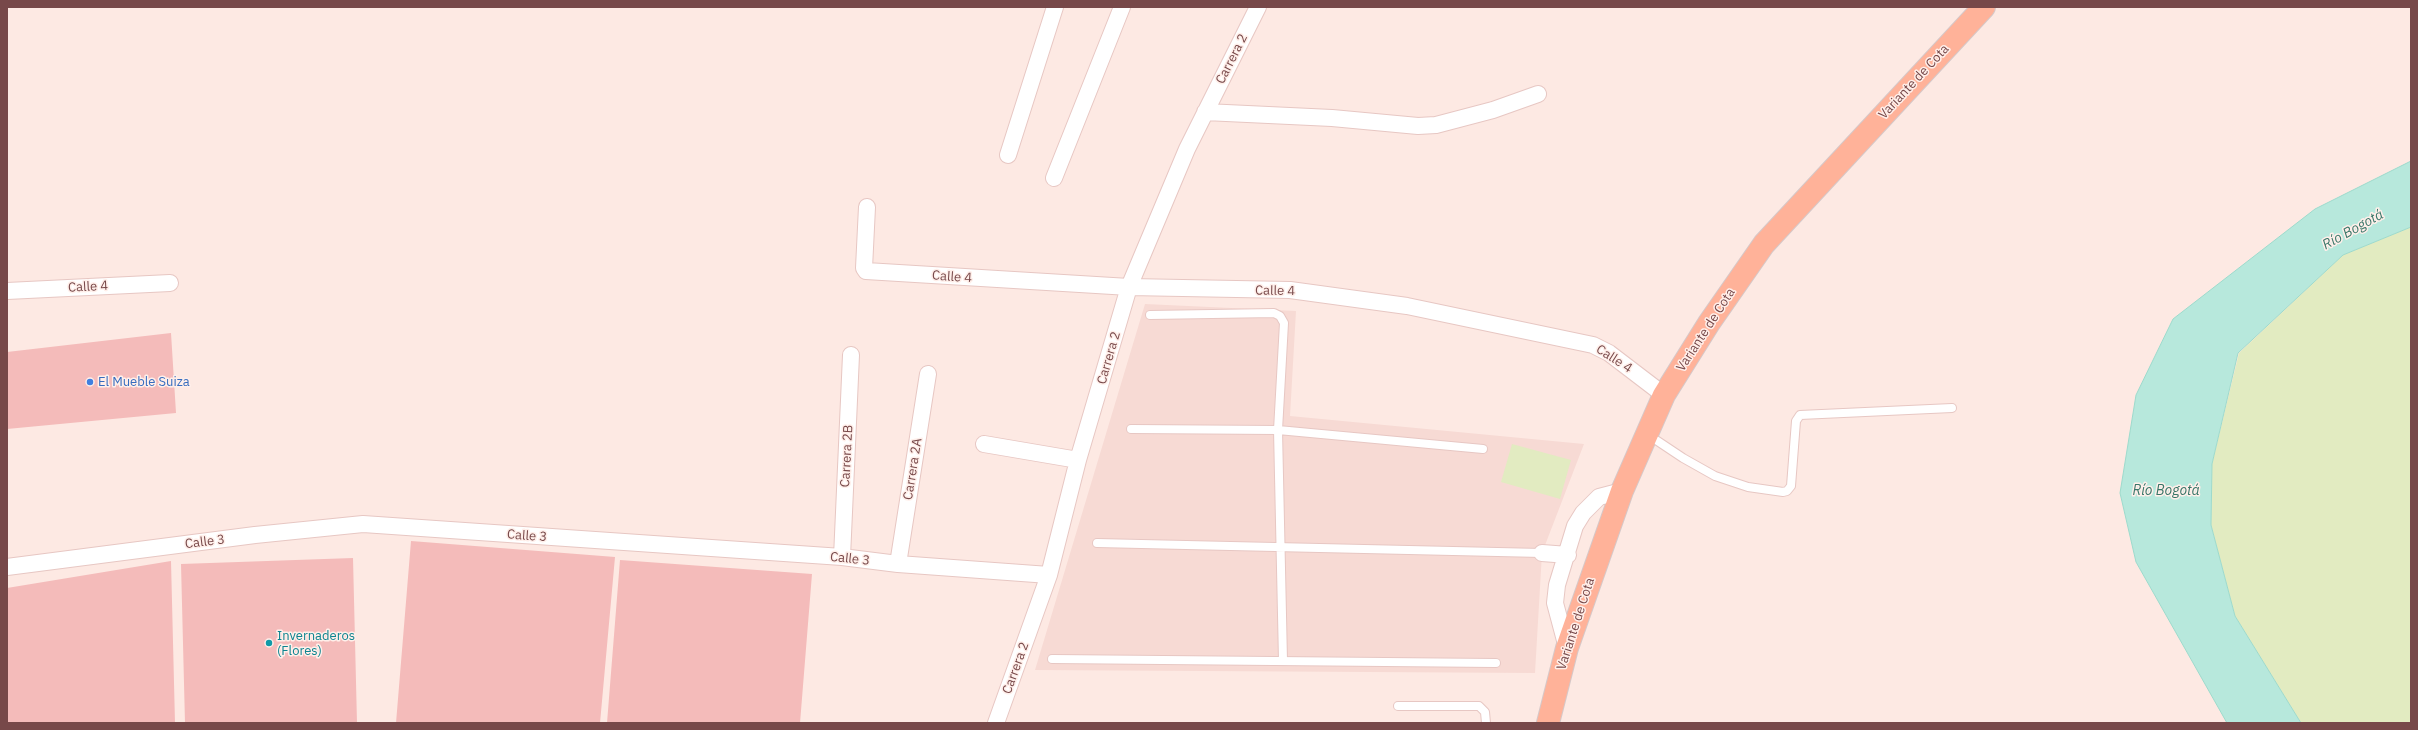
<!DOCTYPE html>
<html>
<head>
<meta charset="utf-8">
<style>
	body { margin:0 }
	#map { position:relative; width:2418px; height:730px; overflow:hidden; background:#fde9e3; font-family:"IBM Plex Sans",sans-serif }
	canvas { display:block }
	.frame { position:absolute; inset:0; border:8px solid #774849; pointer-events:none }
</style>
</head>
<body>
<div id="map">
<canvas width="2418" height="730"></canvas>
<div class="frame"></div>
</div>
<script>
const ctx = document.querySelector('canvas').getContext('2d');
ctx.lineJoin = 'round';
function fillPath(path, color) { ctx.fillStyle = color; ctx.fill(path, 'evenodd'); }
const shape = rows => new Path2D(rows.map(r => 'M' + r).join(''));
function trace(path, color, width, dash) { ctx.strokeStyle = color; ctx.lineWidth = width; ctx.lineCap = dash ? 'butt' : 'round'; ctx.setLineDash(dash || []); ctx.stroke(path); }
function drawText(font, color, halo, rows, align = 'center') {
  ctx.font = font + ' "IBM Plex Sans",sans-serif'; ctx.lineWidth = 3; ctx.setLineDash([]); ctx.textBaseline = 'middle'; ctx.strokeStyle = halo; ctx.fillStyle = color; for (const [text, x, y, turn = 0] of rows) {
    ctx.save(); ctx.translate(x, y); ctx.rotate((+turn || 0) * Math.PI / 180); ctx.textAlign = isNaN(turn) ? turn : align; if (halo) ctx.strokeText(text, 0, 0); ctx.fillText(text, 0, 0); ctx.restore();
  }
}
fillPath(shape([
	[1145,304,1296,311,1290,416,1584,444,1542,553,1535,673,1035,670]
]), '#f7dad4');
fillPath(shape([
	[2411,227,2411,723,2301,723,2235,616,2211,525,2212,464,2239,353,2343,255],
	[1512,444,1571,460,1560,499,1501,482]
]), '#e2ebc1');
const water = shape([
	[2411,161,2411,227,2343,255,2238,353,2212,464,2211,525,2235,616,2301,723,2227,723,2136,562,2120,493,2136,395,2173,319,2315,209,2411,161]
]);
fillPath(water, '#b7e8dc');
trace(water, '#9ddacc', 1);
fillPath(shape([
	[171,333,176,413,7,429,7,352],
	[411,541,615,557,600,723,396,723],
	[353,558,357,723,185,723,181,564],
	[620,560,812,574,800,723,607,723],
	[171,561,175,723,7,723,7,588]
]), '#f4bbba');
const service = shape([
	[1150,315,1274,313,1280,316,1284,323,1278,430,1283,661],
	[1131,429,1278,430,1483,449],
	[1647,434,1683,458,1715,476,1748,487,1783,492,1787,491,1791,486,1796,421,1800,415,1952,408],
	[1097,543,1542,553],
	[1052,659,1496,663],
	[1398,706,1479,706,1485,712,1486,723]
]);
const minor = shape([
	[1205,112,1332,118,1418,126,1436,125,1493,110,1538,94],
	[1008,155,1055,7],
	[1054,178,1122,7],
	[867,207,864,268,866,271,1129,287,1290,290,1407,306,1593,345,1609,353,1664,395],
	[7,291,170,283],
	[984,444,1078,460],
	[1542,553,1568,555],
	[842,557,851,355],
	[898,564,928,374],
	[7,567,255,535,363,524,842,557,898,564,1049,575],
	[1567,648,1555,603,1557,585,1575,526,1583,513,1599,497,1622,491],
	[996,723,1049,575,1078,460,1129,287,1187,149,1258,7]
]);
const primary = shape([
	[1548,723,1567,648,1622,491,1664,395,1709,323,1764,244,1984,7]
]);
trace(service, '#e7c7c3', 10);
trace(minor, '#e7c7c3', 18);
trace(primary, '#d6c8c8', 24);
trace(service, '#fff', 8);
trace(minor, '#fff', 16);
trace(primary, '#ffb299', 22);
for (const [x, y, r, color] of [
	[90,382,4,"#3f7fe0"],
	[269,643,4,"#0f9aa8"]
]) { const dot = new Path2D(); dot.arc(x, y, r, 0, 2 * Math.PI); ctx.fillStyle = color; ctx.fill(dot); trace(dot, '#ffefea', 1.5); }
drawText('13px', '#774849', '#ffefea', [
	["Carrera 2",1232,59,-63],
	["Variante de Cota",1914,82,-47],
	["Calle 4",952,277,4],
	["Calle 4",88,287,-3],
	["Calle 4",1275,291,1],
	["Variante de Cota",1706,330,-57],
	["Carrera 2",1109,358,-74],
	["Calle 4",1614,359,33],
	["Carrera 2B",847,456,-87],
	["Carrera 2A",913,469,-81],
	["Calle 3",527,536,4],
	["Calle 3",205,542,-7],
	["Calle 3",850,559,6],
	["Variante de Cota",1576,624,-72],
	["Carrera 2",1016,668,-70]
]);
drawText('13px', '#366cbe', '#ffefea', [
	["El Mueble Suiza",98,382]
], 'left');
drawText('13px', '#0d838f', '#ffefea', [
	["Invernaderos",277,636],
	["(Flores)",277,651]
], 'left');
drawText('italic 14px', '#387668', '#ffefea', [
	["Río Bogotá",2353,230,-29],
	["Río Bogotá",2166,491]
]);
</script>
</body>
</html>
